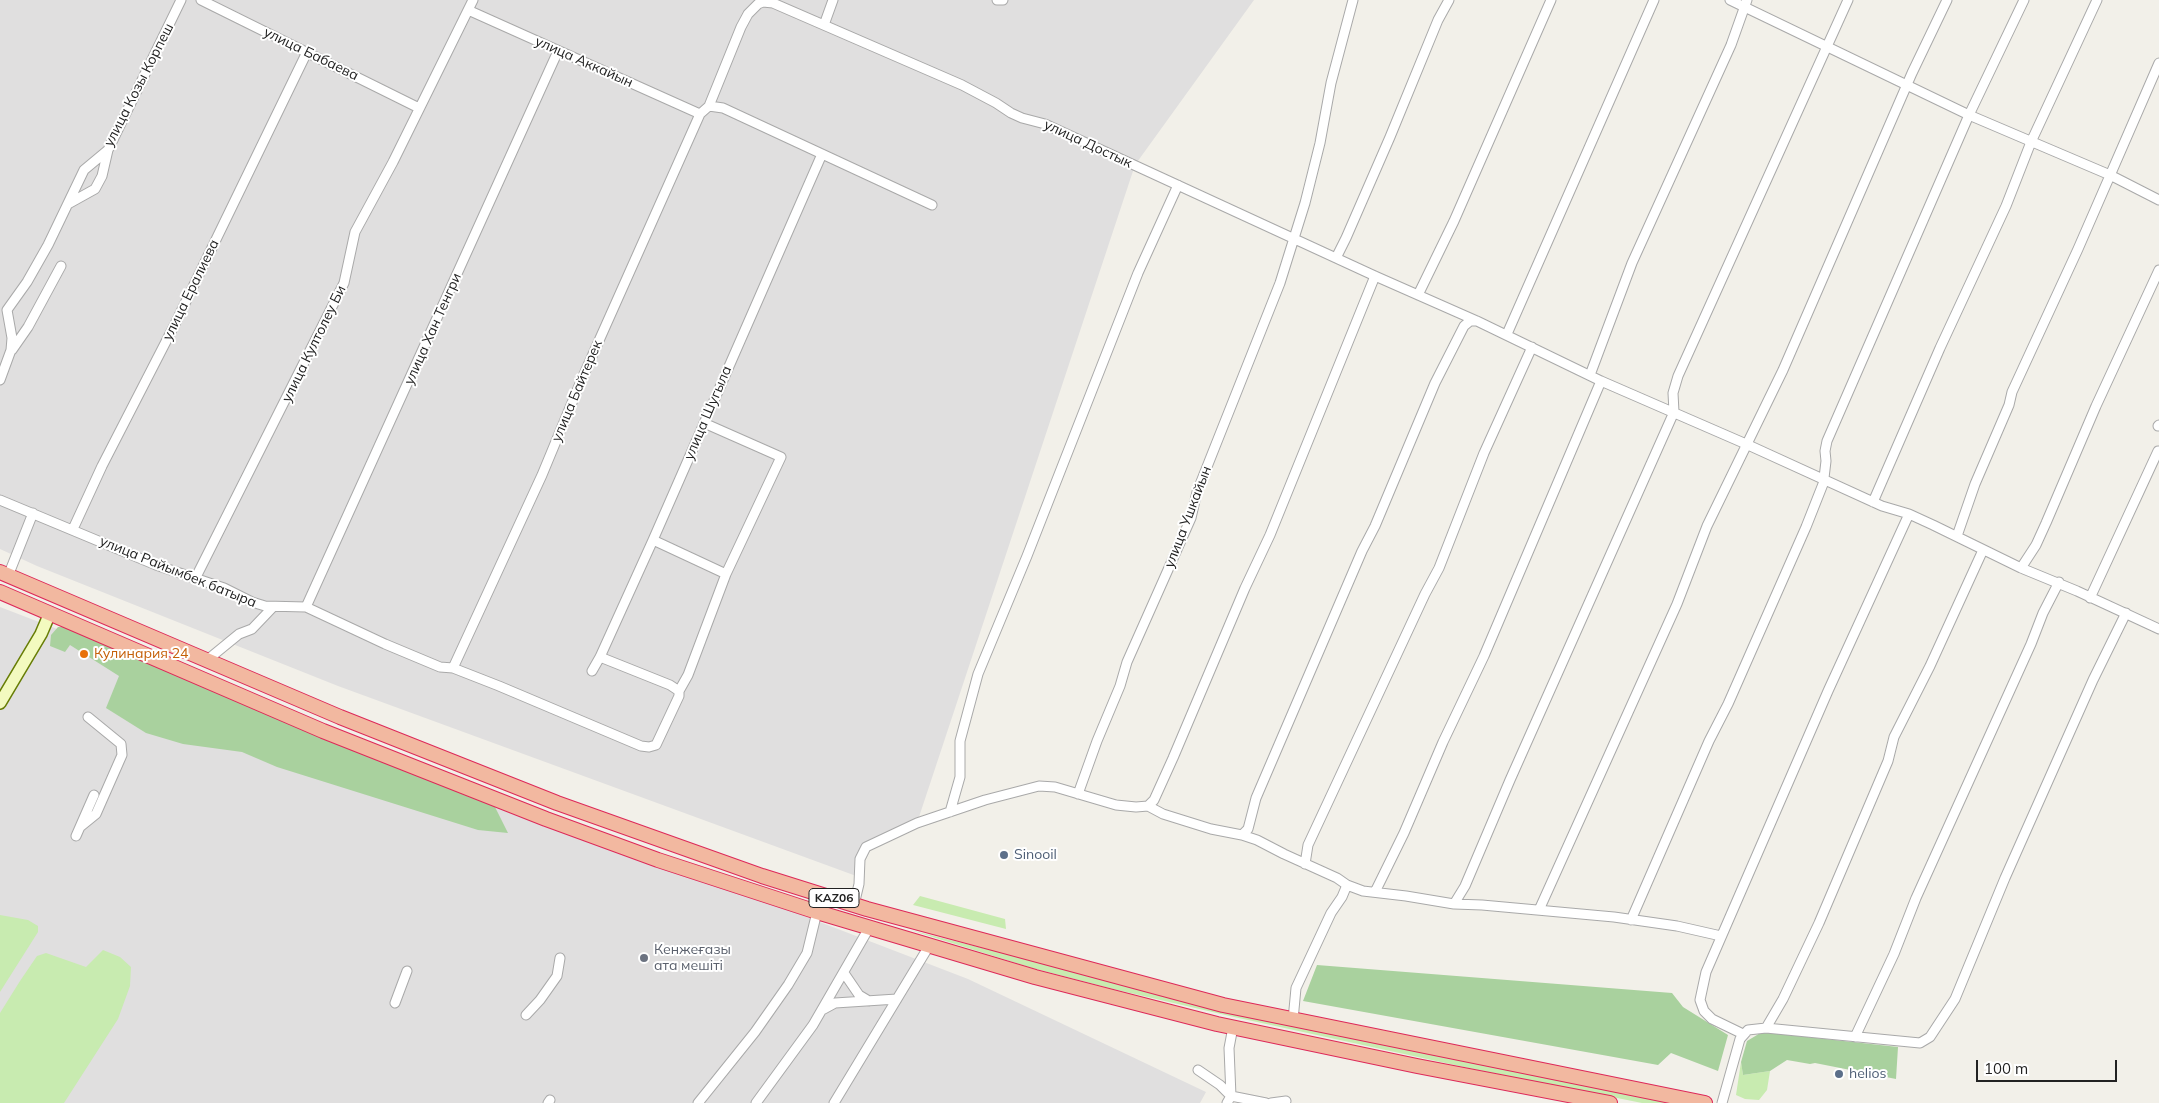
<!DOCTYPE html>
<html>
<head>
<meta charset="utf-8">
<style>
	body { margin:0 }
	#map { position:relative; width:2159px; height:1103px; overflow:hidden; background:#f2f0e9; font-family:Mulish,sans-serif }
	canvas { display:block }
	.scale { position:absolute; left:1976px; top:1060px; width:141px; height:22px; box-sizing:border-box; border:2px solid #222; border-top:0; padding-left:6px; font-size:15px; line-height:18px; white-space:nowrap; color:#222; -webkit-text-stroke:4px #fff; paint-order:stroke }
</style>
</head>
<body>
<div id="map">
<canvas width="2159" height="1103"></canvas>
<div class="scale">100 m</div>
</div>
<script>
const ctx = document.querySelector('canvas').getContext('2d');
ctx.lineJoin = 'round';
function fillPath(path, color) { ctx.fillStyle = color; ctx.fill(path, 'evenodd'); }
const shape = rows => new Path2D(rows.map(r => 'M' + r).join(''));
function trace(path, color, width, dash) { ctx.strokeStyle = color; ctx.lineWidth = width; ctx.lineCap = dash ? 'butt' : 'round'; ctx.setLineDash(dash || []); ctx.stroke(path); }
function drawText(font, color, halo, rows, align = 'center') {
  ctx.font = font + ' Mulish,sans-serif'; ctx.lineWidth = 4; ctx.setLineDash([]); ctx.textBaseline = 'middle'; ctx.strokeStyle = halo; ctx.fillStyle = color; for (const [text, x, y, turn = 0] of rows) {
    ctx.save(); ctx.translate(x, y); ctx.rotate((+turn || 0) * Math.PI / 180); ctx.textAlign = isNaN(turn) ? turn : align; if (halo) ctx.strokeText(text, 0, 0); ctx.fillText(text, 0, 0); ctx.restore();
  }
}
fillPath(shape([
	[0,0,1254,0,1135,165,917,823,866,847,859,877,338,686,37,566,0,549],
	[0,607,968,979,1206,1092,1200,1103,0,1103]
]), '#e0dfdf');
fillPath(shape([
	[920,896,1005,919,1006,929,913,905],
	[0,915,28,920,38,926,38,932,0,992],
	[910,930,1055,966,1680,1103,1642,1103,1473,1069,1234,1017,1113,989,1032,968],
	[103,950,120,957,131,967,130,986,118,1019,64,1103,0,1103,0,1013,20,981,37,956,46,953,86,967],
	[1741,1062,1743,1075,1770,1071,1767,1090,1759,1100,1745,1099,1736,1095]
]), '#c8ebb0');
fillPath(shape([
	[75,626,495,807,508,833,478,830,277,767,242,752,183,744,146,733,106,708,119,676,70,645,65,652,50,646,51,635,58,627],
	[1317,965,1672,993,1683,1007,1728,1035,1718,1071,1671,1053,1658,1065,1303,1001],
	[1762,1032,1898,1047,1896,1079,1815,1063,1810,1064,1787,1060,1770,1071,1743,1075,1741,1062,1747,1041]
]), '#a9d19e');
const minor = shape([
	[201,0,419,108],
	[997,0,1003,0],
	[1730,0,1969,115,2110,175,2159,200],
	[468,10,700,114],
	[824,25,833,0],
	[709,106,741,27,748,14,758,4,763,2,773,3,962,85,996,103,1011,113,1022,118,1045,124,1375,276,1477,321,1601,381,1746,444,1882,506,1909,514,1933,525,2021,568,2077,591,2159,629],
	[709,106,723,108,932,205],
	[68,204,95,189,102,176,108,150],
	[1336,258,1346,238,1390,137,1438,20,1449,0],
	[1418,295,1454,221,1551,0],
	[1507,334,1654,0],
	[12,350,28,327,61,266],
	[1590,375,1632,263,1731,45,1747,0],
	[0,380,11,350,12,338,7,310,27,282,48,245,84,170,108,150,181,0],
	[2158,426,2159,425],
	[1824,478,1826,461,1825,451,1827,441,1969,115,2024,0],
	[0,500,156,565,224,588,252,602,265,606,306,607,385,644,440,667,453,668,499,686,641,746,649,747,656,745,679,696,679,691,670,685,600,657],
	[1873,502,1940,348,2006,206,2031,142,2097,0],
	[73,529,102,466,176,322,307,52],
	[1957,536,1975,484,2009,405,2012,392,2078,249,2159,63],
	[653,540,726,574],
	[2021,568,2036,545,2046,523,2096,406,2159,270],
	[8,576,33,513],
	[196,577,344,283,355,232,393,162,473,0],
	[2090,598,2158,451],
	[306,607,558,51],
	[206,661,239,634,252,629,273,607],
	[453,668,542,475,581,381,700,114,709,106],
	[592,671,600,657,653,540,822,154],
	[679,691,688,675,726,574,781,457,704,423],
	[1078,794,1097,741,1120,686,1127,662,1191,518,1197,492,1280,283,1305,203,1320,143,1331,83,1353,0],
	[1148,806,1154,800,1173,758,1245,588,1270,535,1375,276],
	[950,812,960,777,960,741,978,674,1027,556,1138,273,1178,185],
	[80,827,96,814,122,755,121,744,88,717],
	[1242,835,1248,829,1256,798,1362,551,1375,526,1435,383,1464,326,1470,321,1477,321],
	[76,836,94,795],
	[1305,864,1308,845,1425,594,1439,568,1484,453,1532,347],
	[1375,892,1404,833,1443,742,1484,656,1601,381],
	[1454,904,1465,886,1510,780,1674,412,1673,393,1678,376,1848,0],
	[854,905,859,884,860,859,866,847,917,823,985,800,1039,786,1055,787,1116,805,1136,807,1148,806,1163,814,1211,829,1242,835,1257,840,1284,854,1337,878,1347,885,1363,891,1406,896,1454,904,1482,905,1614,917,1677,926,1721,936],
	[1539,910,1677,604,1707,526,1783,370,1912,73,1947,0],
	[1631,920,1709,741,1728,704,1806,527,1825,479],
	[844,973,859,995,869,1001],
	[395,1003,407,971],
	[824,1009,835,1003,897,999],
	[526,1015,540,1000,557,976,560,958],
	[1293,1020,1296,988,1331,913,1342,897,1347,885],
	[1766,1028,1783,999,1819,923,1888,761,1894,737,1930,666,1983,550],
	[1743,1034,1712,1019,1704,1011,1700,1000,1706,972,1828,691,1909,514],
	[1855,1037,1894,954,1916,898,2031,644,2043,613,2059,582],
	[1198,1070,1220,1085,1231,1096,1266,1103],
	[548,1103,550,1100],
	[698,1103,755,1032,788,985,807,953,817,912],
	[756,1103,813,1025,869,928],
	[834,1103,929,946],
	[1227,1103,1231,1096,1229,1048,1233,1027],
	[1271,1103,1286,1101],
	[1722,1103,1740,1039,1748,1030,1766,1028,1920,1043,1930,1037,1955,999,2005,878,2093,680,2126,613]
]);
const secondary = shape([
	[0,703,41,634,50,613]
]);
const trunk = shape([
	[0,572,340,717,557,803,762,876,867,909,1223,1005,1705,1103],
	[0,592,323,731,546,819,658,860,817,912,1035,977,1217,1024,1417,1066,1610,1103]
]);
trace(minor, '#a9a9a9', 11);
trace(secondary, '#677d05', 14);
trace(trunk, '#dd2959', 16);
trace(minor, '#fff', 9);
trace(secondary, '#f3fabf', 11);
trace(trunk, '#f2b8a0', 14);
for (const [x, y, r, color] of [
	[84,654,5,"#e8710a"],
	[1004,855,5,"#5c6f8a"],
	[644,958,5,"#6b7280"],
	[1839,1074,5,"#5c6f8a"]
]) { const dot = new Path2D(); dot.arc(x, y, r, 0, 2 * Math.PI); ctx.fillStyle = color; ctx.fill(dot); trace(dot, '#fff', 2); }
for (const [x, y, w] of [
	[834,898,50]
]) { const box = new Path2D(); box.roundRect(x - w / 2, y - 9.5, w, 19, 4); ctx.fillStyle = '#fff'; ctx.fill(box); trace(box, '#222', 1); }
drawText('bold 12px', '#222', null, [
	["KАZ06",834,898]
]);
drawText('14px', '#222', '#fff', [
	["улица Бабаева",311,54,26],
	["улица Аккайын",584,62,24],
	["улица Козы Корпеш",139,85,-63],
	["улица Достык",1088,144,25],
	["улица Ералиева",191,290,-64],
	["улица Хан Тенгри",433,329,-66],
	["улица Култолеу Би",314,344,-64],
	["улица Байтерек",577,391,-67],
	["улица Шугыла",708,413,-67],
	["улица Ушкайын",1188,517,-69],
	["улица Райымбек батыра",178,572,22]
]);
drawText('14px', '#c56008', '#fff', [
	["Кулинария 24",94,654]
], 'left');
drawText('14px', '#4e5e75', '#fff', [
	["Sinooil",1014,855],
	["helios",1849,1074]
], 'left');
drawText('14px', '#5b616d', '#fff', [
	["Кенжеғазы",654,950],
	["ата мешіті",654,966]
], 'left');
</script>
</body>
</html>
